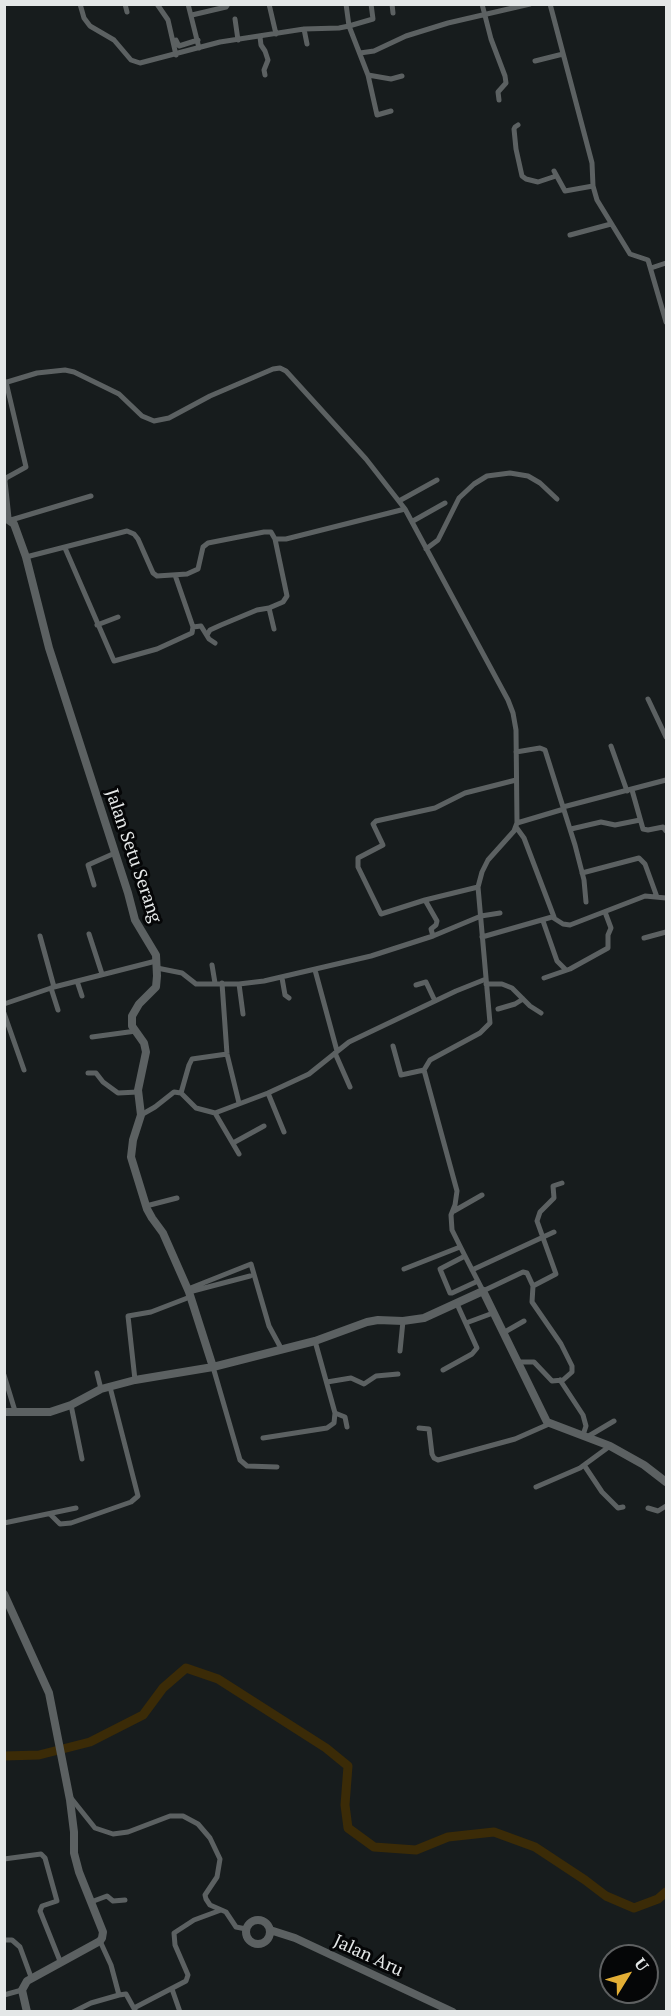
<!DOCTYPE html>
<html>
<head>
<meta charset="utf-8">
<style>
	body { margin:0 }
	#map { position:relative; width:671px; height:2016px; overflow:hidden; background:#171c1d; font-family:"PT Serif",serif }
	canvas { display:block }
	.frame { position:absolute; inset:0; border:6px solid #e4e7e7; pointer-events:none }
	.north { position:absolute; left:599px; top:1944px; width:60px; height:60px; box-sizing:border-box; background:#050607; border:2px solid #5e6061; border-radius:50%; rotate:53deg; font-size:16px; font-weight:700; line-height:24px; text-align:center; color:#e4e7e7 }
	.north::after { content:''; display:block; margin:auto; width:21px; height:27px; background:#e3ae35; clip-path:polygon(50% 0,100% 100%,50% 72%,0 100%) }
</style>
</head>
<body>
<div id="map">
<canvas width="671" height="2016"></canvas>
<div class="frame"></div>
<div class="north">U</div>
</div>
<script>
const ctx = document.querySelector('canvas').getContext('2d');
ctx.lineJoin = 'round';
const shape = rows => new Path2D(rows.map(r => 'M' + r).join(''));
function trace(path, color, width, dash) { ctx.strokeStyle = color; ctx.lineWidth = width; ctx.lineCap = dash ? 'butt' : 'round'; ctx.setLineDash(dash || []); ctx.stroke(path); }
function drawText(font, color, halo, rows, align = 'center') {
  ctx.font = font + ' "PT Serif",serif'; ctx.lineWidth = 6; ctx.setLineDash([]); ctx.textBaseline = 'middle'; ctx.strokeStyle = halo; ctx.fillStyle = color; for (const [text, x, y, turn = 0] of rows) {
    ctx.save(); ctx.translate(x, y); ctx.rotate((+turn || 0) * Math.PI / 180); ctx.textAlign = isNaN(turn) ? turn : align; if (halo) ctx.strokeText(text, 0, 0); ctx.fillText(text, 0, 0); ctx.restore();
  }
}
trace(shape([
	[4,1756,39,1755,90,1742,143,1715,163,1688,186,1668,218,1679,326,1748,348,1766,345,1805,348,1828,374,1847,416,1850,448,1837,494,1832,535,1847,585,1880,606,1896,634,1908,658,1899,666,1892]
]), '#3b2b07', 9);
trace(shape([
	[80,4,84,18,90,26,114,40,131,60,140,63,220,42,304,29,339,28,349,26,346,4],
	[125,4,127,12],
	[157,4,168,20,176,55],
	[188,4,199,48],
	[269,4,276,34],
	[371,4,373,19,349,26,368,75,377,115,391,111],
	[392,4,393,13],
	[482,4,491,39,505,76,506,83,498,92,499,100],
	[550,4,592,163,593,186,597,200,630,254,648,260,666,322],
	[192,15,226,7,228,4],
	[235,19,238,40],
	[304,29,307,44],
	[260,37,261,45,265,51,268,60,264,70,265,75],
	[176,40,179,46,198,40],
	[360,53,374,51,406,36,448,23,530,4],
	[535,61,563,54],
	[368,75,391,79,402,76],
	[518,125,515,127,514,129,516,149,522,176,526,179,538,182,556,176],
	[554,171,565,191,593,186],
	[570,235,611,224],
	[651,268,666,263],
	[6,382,26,467,6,478,5,481,9,518],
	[4,383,37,373,65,370,74,372,119,394,142,416,154,421,169,418,210,396,273,369,280,368,286,371,366,459,405,509,508,700,513,713,516,730,517,823,514,831,488,860,482,872,478,887,490,1023,480,1033,430,1060,424,1070,457,1191,455,1205,451,1215,452,1230,465,1256,483,1291,523,1272,527,1273,533,1286,532,1302,561,1344,572,1366,572,1372,563,1380,552,1381,534,1362,518,1362],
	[399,501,437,480],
	[11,520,91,496],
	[413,521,445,503],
	[65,548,114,661,157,649,192,633,193,627,175,575],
	[426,549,438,540,459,498,474,484,487,476,510,473,528,476,540,483,557,499],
	[26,557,127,531,134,534,138,539,153,573,157,576,187,574,198,569,203,547,208,543,264,532,271,532,275,539,286,539,405,509],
	[97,625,118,617],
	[193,627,201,626,209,639,215,643],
	[274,629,269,608,283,602,287,596,275,539],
	[207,635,210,630,221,625,257,610,269,608],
	[648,699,666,737],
	[611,746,627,791],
	[516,752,540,748,545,750,575,845,584,880,586,902],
	[632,790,643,829,648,830,663,827,666,831],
	[563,807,666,780],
	[517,823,564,809],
	[516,827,524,838,554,917],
	[571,829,601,822,615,825,640,820],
	[582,873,639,858,645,864,657,897],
	[94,885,88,865,115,853],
	[478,887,425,900,381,914,358,867,358,858,383,845,373,824,376,821,435,808,465,793,516,780],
	[425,900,437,921,436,925,431,929,433,936],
	[543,921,557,961,566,970],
	[89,934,102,974],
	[40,936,54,987],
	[482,937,552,917,563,924,570,925,640,898,645,896,666,898],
	[644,938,666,932],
	[212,965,215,983],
	[157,968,182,973,196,984,239,984,264,981,371,956,433,936,481,916,500,913],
	[315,970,337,1051],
	[282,978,285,995,289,998],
	[544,978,570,969,608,948,608,935,611,928,605,912],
	[77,981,82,996],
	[222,983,227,1054,239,1103],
	[239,984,243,1014],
	[486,984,502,984,512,988,530,1006,541,1013],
	[416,985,426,982,435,1001],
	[51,988,58,1010],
	[4,1004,54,987,156,961],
	[498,1009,515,1004,523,999],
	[4,1013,24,1070],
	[92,1037,136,1031],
	[393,1046,401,1075,424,1070],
	[335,1053,350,1087],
	[88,1073,96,1073,103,1082,118,1093,138,1092],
	[181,1093,196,1108,215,1113,239,1154],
	[268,1093,284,1132],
	[215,1113,268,1093,309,1074,349,1042,456,991,486,979],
	[141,1115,155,1107,174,1092,181,1093,189,1065,192,1059,227,1054],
	[233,1143,264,1126],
	[146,1206,177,1198],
	[454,1211,482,1195],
	[465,1256,440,1269,450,1293,452,1293,478,1281],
	[404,1269,460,1247],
	[472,1270,554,1232],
	[533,1286,556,1274,537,1221,540,1212,554,1198,553,1186,562,1183],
	[188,1289,251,1264,269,1326,282,1350],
	[189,1292,250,1276],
	[466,1323,493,1313],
	[503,1333,524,1321],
	[400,1351,403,1321],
	[213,1367,240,1460,247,1466,277,1467],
	[443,1370,472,1354,477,1348,457,1304],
	[97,1373,101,1389],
	[4,1375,15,1411],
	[135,1380,128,1316,151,1312,190,1297],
	[560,1380,583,1415,586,1426,583,1435],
	[327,1382,351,1378,364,1384,376,1376,398,1374],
	[71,1405,82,1459],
	[335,1413,345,1417,347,1427],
	[419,1428,429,1429,432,1454,434,1458,438,1460,515,1439,549,1424],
	[587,1437,614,1421],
	[263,1438,327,1428,334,1423,335,1413,315,1341],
	[584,1465,602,1492,618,1508,623,1507],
	[536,1487,580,1468,610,1446],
	[648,1508,658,1511,666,1506],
	[50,1514,60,1524,71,1523,131,1502,138,1496,110,1387],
	[4,1523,76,1508],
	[71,1798,95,1828,113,1834,128,1832,170,1816,183,1816,198,1824,210,1838,220,1859,217,1877,205,1895,206,1899,210,1905,226,1912,236,1927,246,1929],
	[4,1859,41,1854,45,1858,57,1901,42,1906,40,1911,60,1961],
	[91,1902,107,1896,113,1901,125,1900],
	[4,1940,12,1940,20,1947,31,1977],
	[100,1941,111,1965,119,1995,126,1994,136,2012],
	[172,1989,180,2012],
	[4,1995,22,1990],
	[134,2008,186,1981,188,1975,175,1945,174,1933,194,1920,221,1910],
	[73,2012,91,2003,119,1995]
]), '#5c6162', 5);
trace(shape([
	[4,517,14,524,26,557,49,648,128,893,135,920,156,955,157,976,156,987,139,1004,132,1016,132,1026,144,1043,146,1052,138,1090,141,1115,133,1140,131,1157,147,1209,152,1218,163,1233,189,1292,213,1367,135,1380,101,1389,71,1405,50,1412,4,1412],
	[213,1367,315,1341,367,1322,378,1320,403,1321,424,1318,483,1291,547,1422,610,1446,644,1465,666,1482],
	[4,1594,49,1693,70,1800,74,1832,74,1853,79,1872,103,1932,102,1938,100,1941,27,1981,22,1990,27,2012],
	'246 1932a12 12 0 1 1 24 0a12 12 0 1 1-24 0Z',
	[270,1930,295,1938,453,2012]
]), '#5c6162', 8);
drawText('18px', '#e4e7e7', '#050607', [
	["Jalan Setu Serang",133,856,71],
	["Jalan Aru",368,1956,25]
]);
</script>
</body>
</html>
